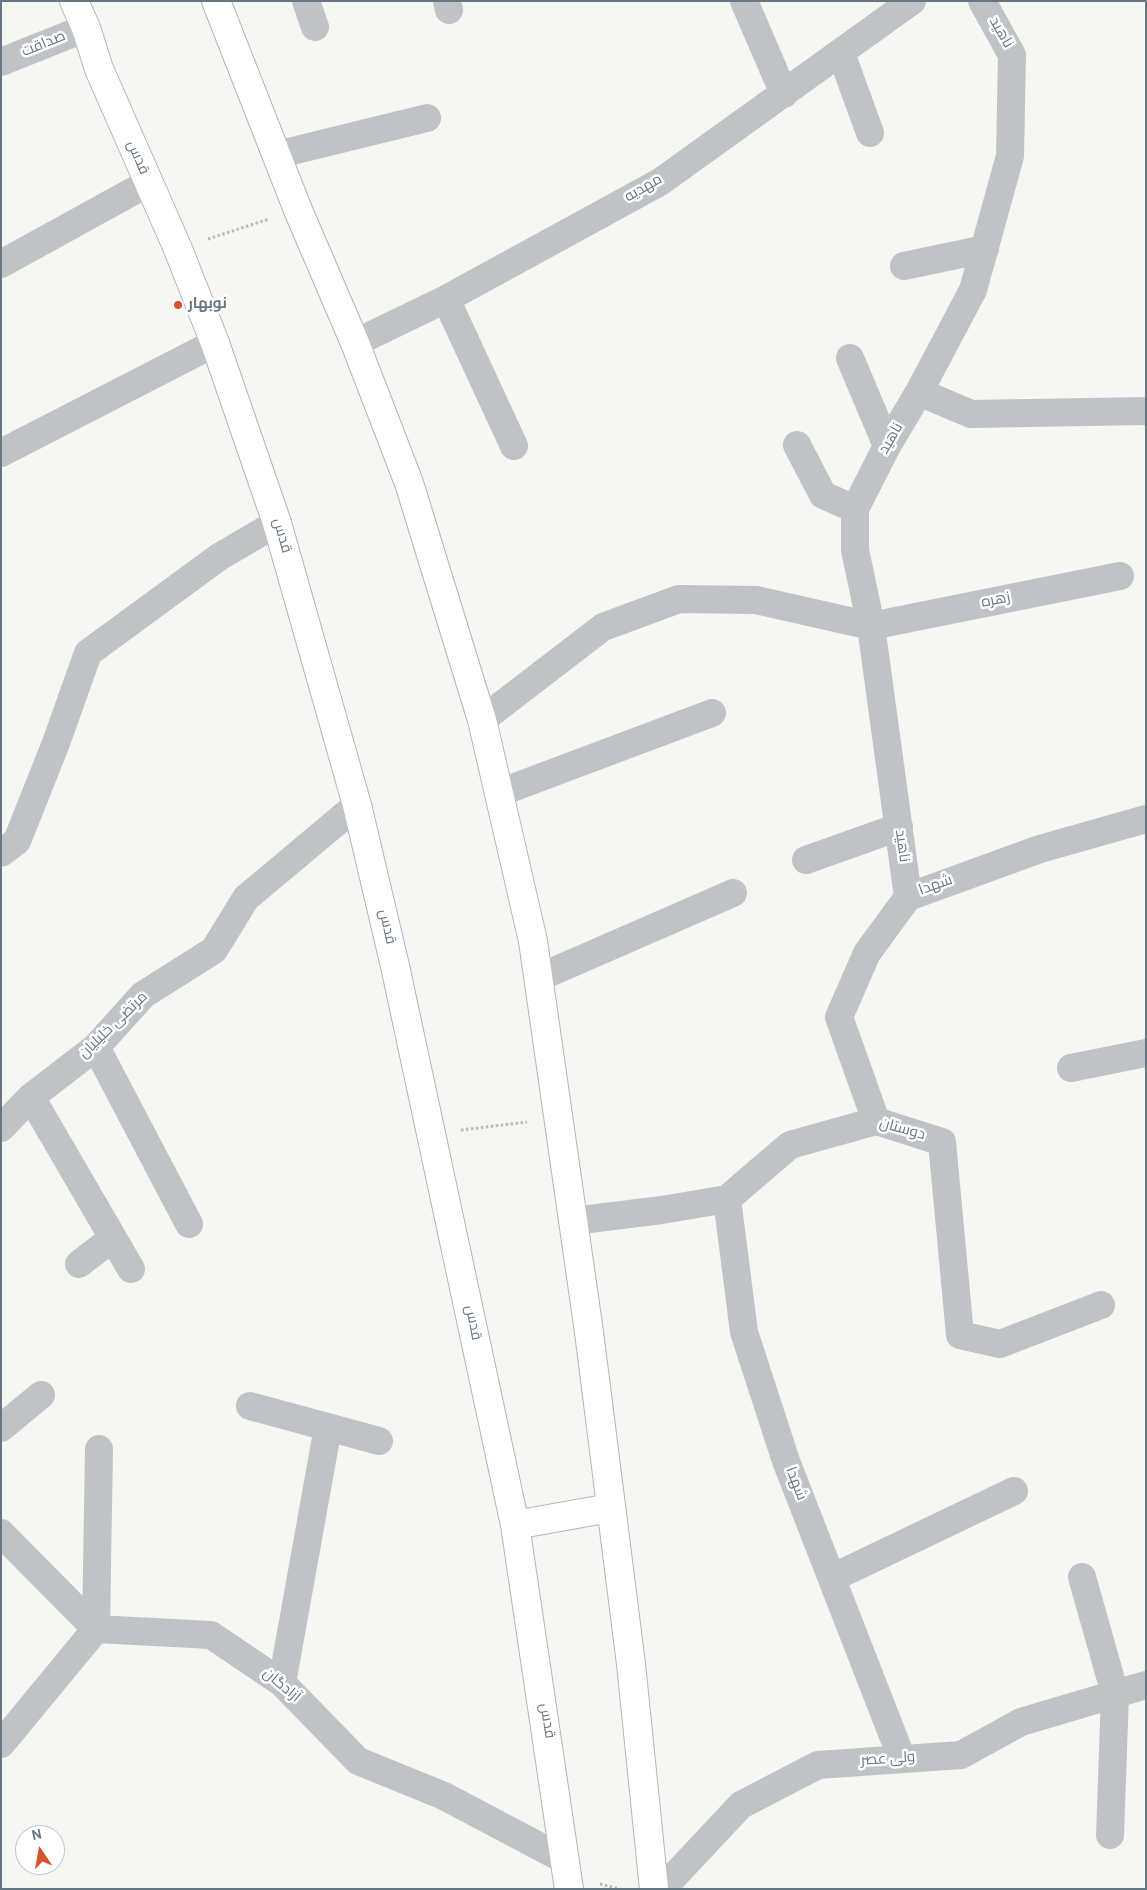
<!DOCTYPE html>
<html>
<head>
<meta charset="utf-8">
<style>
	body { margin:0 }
	#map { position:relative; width:1147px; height:1890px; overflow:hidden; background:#f6f6f3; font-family:Overpass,sans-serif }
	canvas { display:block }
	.frame { position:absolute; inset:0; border:2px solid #677782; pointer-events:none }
	.north { position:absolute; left:15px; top:1825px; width:50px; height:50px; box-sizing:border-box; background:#fff; border:1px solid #c2c9cd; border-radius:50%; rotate:348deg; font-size:14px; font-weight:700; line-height:20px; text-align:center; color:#677782 }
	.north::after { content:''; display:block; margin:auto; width:18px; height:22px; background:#d85230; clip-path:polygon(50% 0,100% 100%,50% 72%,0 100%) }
</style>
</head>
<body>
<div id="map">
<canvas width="1147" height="1890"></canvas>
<div class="frame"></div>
<div class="north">N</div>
</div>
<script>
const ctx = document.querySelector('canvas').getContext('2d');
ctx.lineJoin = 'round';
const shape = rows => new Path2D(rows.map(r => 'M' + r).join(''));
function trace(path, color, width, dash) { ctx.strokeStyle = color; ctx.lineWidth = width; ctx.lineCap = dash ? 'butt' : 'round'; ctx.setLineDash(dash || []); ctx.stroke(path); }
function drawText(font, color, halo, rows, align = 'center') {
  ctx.font = font + ' Overpass,Cairo,sans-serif'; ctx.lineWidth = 5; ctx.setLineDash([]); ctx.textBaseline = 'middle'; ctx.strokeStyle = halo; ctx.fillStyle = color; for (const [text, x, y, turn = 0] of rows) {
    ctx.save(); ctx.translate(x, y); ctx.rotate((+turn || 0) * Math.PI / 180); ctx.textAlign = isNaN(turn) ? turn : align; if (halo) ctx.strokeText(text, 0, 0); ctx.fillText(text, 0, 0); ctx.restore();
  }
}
const secondary = shape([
	[74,1,86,28,99,69,178,249,215,343,277,523,357,805,395,966,515,1525,569,1889],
	[216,1,298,210,355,343,409,483,482,720,533,941,589,1332,631,1664,654,1889],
	[515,1525,610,1508]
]);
trace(secondary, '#b2b7bb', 30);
trace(shape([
	[208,239,269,219],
	[461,1130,527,1122],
	[600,1884,620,1889]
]), '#b9bcbe', 3, [2.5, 2.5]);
trace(shape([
	[306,1,315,27],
	[447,1,449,10],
	[744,1,784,94],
	[841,53,870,133],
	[1,62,86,28],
	[276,155,427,118],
	[1,264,148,183],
	[904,266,985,249],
	[446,299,514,446],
	[355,343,446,299,660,182,912,1],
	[850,358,887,446],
	[919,392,971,414,1146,411],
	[797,445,823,495,855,509],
	[1,453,215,343],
	[482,720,603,627,679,599,756,600,871,626,1120,576],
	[499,793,712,713],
	[1,853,17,841,56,743,88,653,219,557,277,523],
	[806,860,899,827],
	[908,897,871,626,855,550,855,509,887,446,919,392,973,290,1010,156,1012,55,982,1],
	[538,978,733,893],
	[96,1047,189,1224],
	[1071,1068,1146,1053],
	[31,1097,131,1269],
	[876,1121,839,1017,867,953,908,897,1040,849,1146,819],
	[1,1128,31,1097,96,1047,143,995,214,950,246,898,357,805],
	[727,1199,744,1332,786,1461,902,1759],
	[573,1221,662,1210,727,1199,790,1145,876,1121,942,1142,960,1335,1000,1344,1101,1305],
	[79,1264,113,1238],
	[250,1406,379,1441],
	[1,1428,41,1395],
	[1,1533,96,1629,211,1635,282,1683,358,1761,444,1796,565,1860],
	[1082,1577,1115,1694,1110,1835],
	[832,1578,1014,1491],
	[282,1683,328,1427],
	[1,1744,96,1629,99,1449],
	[662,1889,741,1805,818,1765,961,1755,1021,1722,1146,1685]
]), '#bfc3c6', 28);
trace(secondary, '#fff', 28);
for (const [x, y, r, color] of [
	[178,305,5,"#d85230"]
]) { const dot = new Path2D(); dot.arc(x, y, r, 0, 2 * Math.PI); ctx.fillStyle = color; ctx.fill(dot); trace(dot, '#fff', 2); }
drawText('15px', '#677782', '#fff', [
	["ناهید",1000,33,60],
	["صداقت",44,45,-22],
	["قدس",137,158,67],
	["مهدیه",644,189,-30],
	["ناهید",892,439,-60],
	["قدس",281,536,74],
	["زهره",996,601,-11],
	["ناهید",901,846,82],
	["شهدا",936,886,-20],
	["قدس",386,927,77],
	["مرتضی خلیلیان",114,1026,-44],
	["دوستان",902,1130,16],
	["قدس",472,1323,78],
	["شهدا",795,1484,69],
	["آزادگان",281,1686,40],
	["قدس",546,1721,81],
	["ولی عصر",888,1760,-4]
]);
drawText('bold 15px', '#677782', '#fff', [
	["نوبهار",188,305]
], 'left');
</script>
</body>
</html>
